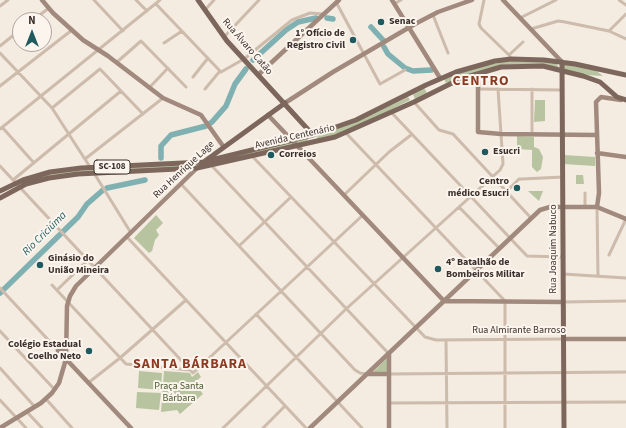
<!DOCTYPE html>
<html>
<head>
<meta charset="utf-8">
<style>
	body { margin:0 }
	#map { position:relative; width:626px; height:428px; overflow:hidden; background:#f4ebe1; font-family:"Source Sans 3",sans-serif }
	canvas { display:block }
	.north { position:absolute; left:12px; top:12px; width:40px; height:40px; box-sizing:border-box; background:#fbf5ee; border:1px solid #aea6a0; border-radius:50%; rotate:0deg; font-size:11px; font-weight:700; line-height:16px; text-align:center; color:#3b302b }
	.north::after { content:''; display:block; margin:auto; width:14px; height:18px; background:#1f5a5e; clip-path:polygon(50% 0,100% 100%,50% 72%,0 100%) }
</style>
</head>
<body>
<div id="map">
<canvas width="626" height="428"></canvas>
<div class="north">N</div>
</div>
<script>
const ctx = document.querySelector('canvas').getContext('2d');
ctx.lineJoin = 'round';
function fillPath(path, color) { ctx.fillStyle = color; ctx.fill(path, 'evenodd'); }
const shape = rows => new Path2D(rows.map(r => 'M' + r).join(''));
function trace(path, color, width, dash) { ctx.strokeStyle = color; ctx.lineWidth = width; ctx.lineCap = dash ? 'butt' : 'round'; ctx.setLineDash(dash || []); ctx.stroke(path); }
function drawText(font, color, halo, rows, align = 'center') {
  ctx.font = font + ' "Source Sans 3",sans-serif'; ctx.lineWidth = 4; ctx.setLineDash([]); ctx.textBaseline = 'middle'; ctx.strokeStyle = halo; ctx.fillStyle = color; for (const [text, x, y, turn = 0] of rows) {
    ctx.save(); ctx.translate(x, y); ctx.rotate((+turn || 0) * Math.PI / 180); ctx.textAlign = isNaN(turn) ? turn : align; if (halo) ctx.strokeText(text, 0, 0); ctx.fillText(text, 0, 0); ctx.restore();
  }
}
fillPath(shape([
	[533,60,556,63,559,68,502,66,468,74,446,83,444,79,466,70,502,62],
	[564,64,594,69,603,76,585,75,564,70],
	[424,88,427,93,415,99,413,94],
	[408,97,410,100,377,117,337,134,316,139,319,135,361,120],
	[535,100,545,100,545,121,534,122],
	[517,136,534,137,534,147,539,149,543,157,541,169,537,172,532,167,532,150,517,149],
	[309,138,307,141,229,161,225,158],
	[564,155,595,157,595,166,564,164],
	[205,163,202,166,72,173,34,180,33,178,66,170],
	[576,175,583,175,584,184,576,184],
	[528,191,543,191,539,201],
	[156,215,163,223,156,230,159,235,155,240,152,251,149,253,134,238],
	[387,358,387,373,372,373],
	[139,371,162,373,161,390,138,388],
	[164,371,190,373,192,377,198,372,201,377,194,383,203,394,180,414,177,410,161,412],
	[137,392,161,393,159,410,136,408]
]), '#b8c4a0');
trace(shape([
	[327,18,333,19],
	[371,27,383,40],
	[384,47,388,54,405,68,413,71,431,70],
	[253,60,286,30,298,22,316,18],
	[161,158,161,146,171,135,206,126,212,122,226,106,235,84,246,69],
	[107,188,145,180],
	[0,293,78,217,87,204,103,190]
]), '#7fb0b2', 5.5);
trace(shape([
	[94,0,123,31],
	[136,0,147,11],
	[484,0,479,24,481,28,509,55,511,59],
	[619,0,626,5],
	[336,2,380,84,405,70],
	[156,4,221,72,244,59,292,20,310,13,323,14],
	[394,4,401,0],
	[0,6,8,0],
	[205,10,214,0],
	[433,15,448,53],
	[520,18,556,0],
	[33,20,49,8],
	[531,29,558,21,565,22,609,31,626,39],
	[609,31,626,14],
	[224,37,259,0],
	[164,43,182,31],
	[0,46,20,30],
	[0,53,52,108,90,167],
	[509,55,523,42],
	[117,62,141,41,186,87],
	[193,77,208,58],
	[0,86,72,30],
	[149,88,168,68],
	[205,89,220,71],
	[478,89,562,90],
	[414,102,439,130,453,134,531,218],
	[52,108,100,69,143,114],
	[391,112,527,256,563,257],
	[2,127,34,163],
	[0,129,160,0],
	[346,133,505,301,505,428],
	[532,134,532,89],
	[252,156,425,337,436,340,564,339],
	[85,159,163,98],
	[0,166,193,373,363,215],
	[212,166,389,354],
	[94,173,131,233],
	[13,180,121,91],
	[181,184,355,370,360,373,367,374],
	[507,191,519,179,522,179,563,177],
	[585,193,585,206],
	[344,195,389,152,411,135],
	[459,207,499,248],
	[597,207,598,276],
	[127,237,306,428],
	[239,246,291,197],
	[609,255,626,219],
	[563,274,626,278],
	[52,285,126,364,190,370],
	[0,288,66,359],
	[57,290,88,260],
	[563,302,626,301],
	[256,314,362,428],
	[0,331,55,390],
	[446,340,447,428],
	[0,368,35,407],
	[389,374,626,372],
	[88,383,120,358,186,300],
	[46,399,72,428],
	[0,400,26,428],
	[389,403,626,402],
	[27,412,42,428],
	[223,428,346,309,500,170,503,164,498,89],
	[263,428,285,406]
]), '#cdbbac', 3);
trace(shape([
	[42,0,53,13,83,40,108,56,163,98,201,115,223,146],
	[392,0,440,78],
	[503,0,562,62],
	[258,75,339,0],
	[470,76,474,77,478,82,478,132,501,134,596,135],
	[285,103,333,72,415,24,438,12,472,0],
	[268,115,444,301,563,302],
	[597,153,626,157],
	[597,207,599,193,596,102,601,97,621,100],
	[564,339,626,339],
	[58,351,66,349],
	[389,354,389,428],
	[66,359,131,428],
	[367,374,389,374],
	[0,428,41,403,52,393,59,383,66,359,67,306,70,296,76,286,197,168],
	[310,428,540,210,550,207,597,207,626,219]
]), '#a18a7d', 4.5);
trace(shape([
	[198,0,227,41,313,135],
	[562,62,564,428],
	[205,161,285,103],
	[0,191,23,180,50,172,81,168,203,162,313,135,356,120,426,85,456,72,495,61,511,59,544,60,575,64,626,75],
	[0,198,26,184,49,178,78,174,197,168,335,137,414,102,460,79,501,67,543,66,583,76,600,82,617,97,626,100]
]), '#7d675c', 5);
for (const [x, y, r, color] of [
	[381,22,4,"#1f5a5e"],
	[353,40,4,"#1f5a5e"],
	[485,152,4,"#1f5a5e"],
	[271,155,4,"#1f5a5e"],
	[517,188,4,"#1f5a5e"],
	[40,265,4,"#1f5a5e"],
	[438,269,4,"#1f5a5e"],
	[89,351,4,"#1f5a5e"]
]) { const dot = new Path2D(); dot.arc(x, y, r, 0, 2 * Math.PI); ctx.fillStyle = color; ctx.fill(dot); trace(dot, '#fbf5ee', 1.5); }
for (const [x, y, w] of [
	[112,167,36]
]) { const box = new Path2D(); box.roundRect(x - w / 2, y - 7, w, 14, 3); ctx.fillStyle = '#fbf5ee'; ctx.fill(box); trace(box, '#3b302b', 1); }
drawText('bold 9px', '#3b302b', null, [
	["SC-108",112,167]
]);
drawText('bold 10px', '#3b302b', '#fbf5ee', [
	["Senac",389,22],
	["1° Ofício de",345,34,"right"],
	["Registro Civil",345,46,"right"],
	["Esucri",493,152],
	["Correios",279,155],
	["Centro",509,182,"right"],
	["médico Esucri",509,194,"right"],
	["Ginásio do",48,259],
	["União Mineira",48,271],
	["4º Batalhão de",446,263],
	["Bombeiros Militar",446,275],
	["Colégio Estadual",81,345,"right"],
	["Coelho Neto",81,357,"right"]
], 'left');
drawText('10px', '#3b302b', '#fbf5ee', [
	["Rua Álvaro Catão",247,47,49],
	["Avenida Centenário",295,137,-13],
	["Rua Henrique Lage",184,170,-43],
	["Rua Joaquim Nabuco",554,249,-90],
	["Rua Almirante Barroso",519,331]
]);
drawText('10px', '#4a5a2e', '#fbf5ee', [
	["Praça Santa",179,387],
	["Bárbara",179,399]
]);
drawText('italic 11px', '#1f5a5e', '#fbf5ee', [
	["Rio Criciúma",45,234,-45]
]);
ctx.letterSpacing = '1px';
drawText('bold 14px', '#8c3b22', '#fbf5ee', [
	["CENTRO",481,82],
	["SANTA BÁRBARA",190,365]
]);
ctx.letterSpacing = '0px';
</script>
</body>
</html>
